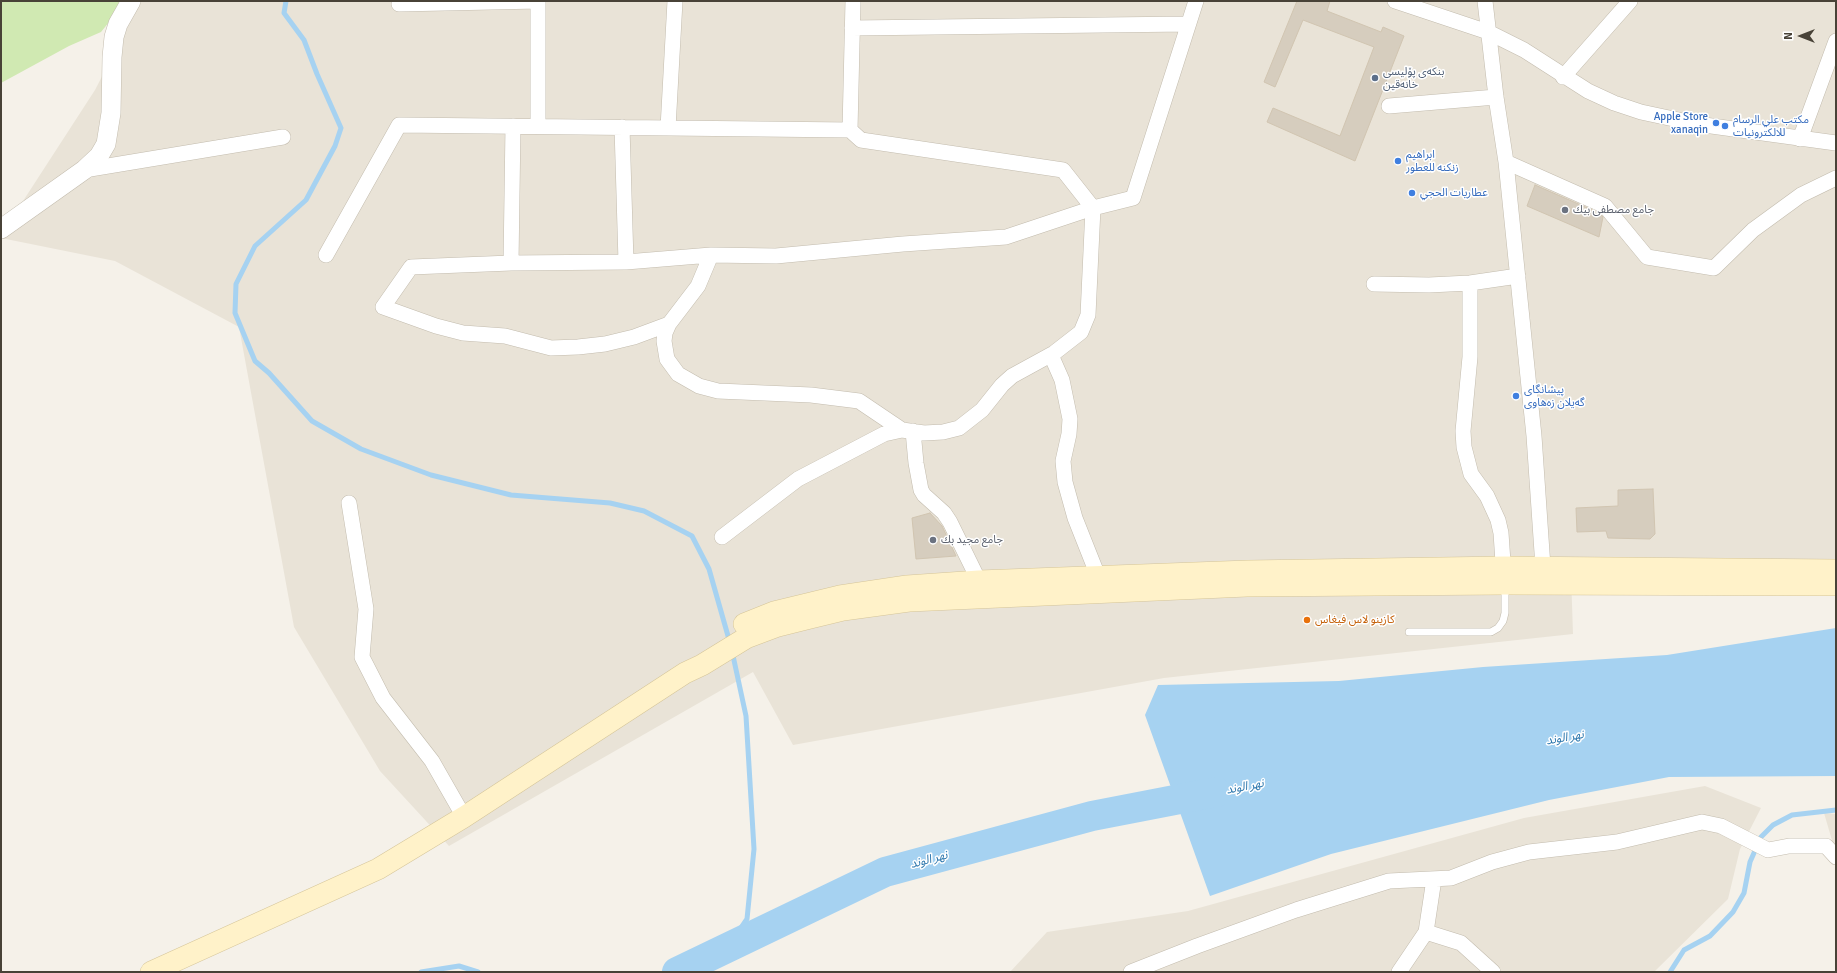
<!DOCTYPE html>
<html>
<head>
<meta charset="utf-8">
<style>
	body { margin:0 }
	#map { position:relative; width:1837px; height:973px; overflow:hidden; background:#f5f1e9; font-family:Signika,sans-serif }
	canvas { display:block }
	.frame { position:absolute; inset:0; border:2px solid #484237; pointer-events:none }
	.north { position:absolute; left:1781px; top:16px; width:40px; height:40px; -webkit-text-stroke:3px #fff; paint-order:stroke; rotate:270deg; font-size:11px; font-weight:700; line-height:16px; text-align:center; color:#484237 }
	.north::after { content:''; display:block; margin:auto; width:14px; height:18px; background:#484237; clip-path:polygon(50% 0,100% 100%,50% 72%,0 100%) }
</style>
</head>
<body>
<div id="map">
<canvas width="1837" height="973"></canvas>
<div class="frame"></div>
<div class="north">N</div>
</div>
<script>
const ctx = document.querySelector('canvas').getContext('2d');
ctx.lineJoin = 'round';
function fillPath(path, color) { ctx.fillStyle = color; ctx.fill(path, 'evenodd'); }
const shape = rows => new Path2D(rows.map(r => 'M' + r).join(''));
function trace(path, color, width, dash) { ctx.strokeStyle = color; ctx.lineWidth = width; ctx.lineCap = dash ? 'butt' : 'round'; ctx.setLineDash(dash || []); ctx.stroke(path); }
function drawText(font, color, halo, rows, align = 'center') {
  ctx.font = font + ' Signika,"Noto Sans Arabic",sans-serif'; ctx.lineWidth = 3; ctx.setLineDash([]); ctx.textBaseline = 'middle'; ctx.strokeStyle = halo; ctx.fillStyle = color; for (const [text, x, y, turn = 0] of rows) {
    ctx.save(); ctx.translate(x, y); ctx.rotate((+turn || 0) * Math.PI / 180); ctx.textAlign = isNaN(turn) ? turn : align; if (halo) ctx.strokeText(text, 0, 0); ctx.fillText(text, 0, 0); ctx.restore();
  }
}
fillPath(shape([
	[141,1,1836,1,1836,592,1571,574,1573,634,1164,678,793,745,753,672,449,846,380,771,294,627,239,327,115,261,1,238,1,235,95,90],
	[1705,786,1761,808,1740,849,1728,899,1654,972,1010,972,1047,932,1188,911,1524,818],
	[1824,813,1836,814,1836,854]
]), '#e9e3d7');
fillPath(shape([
	[1,1,126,1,101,32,69,46,1,83]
]), '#d0e9b2');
fillPath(shape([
	[1836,628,1836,776,1669,777,1549,800,1331,854,1210,896,1145,715,1158,685,1339,681,1483,667,1667,655]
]), '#a6d2f1');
trace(shape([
	[286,1,284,13,304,40,317,74,341,128,335,146,306,200,255,246,236,284,235,313,255,361,269,373,312,421,361,449,431,475,511,495,610,503,644,511,692,536,709,569,730,643],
	[728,947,747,919,754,849,746,716,732,651],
	[421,972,459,966,478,972],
	[1670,972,1684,950,1710,936,1733,912,1744,893,1750,862,1761,837,1773,825,1792,815,1836,810]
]), '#a6d2f1', 5);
trace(shape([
	[677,972,885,872,1092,816,1216,792]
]), '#a6d2f1', 30);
const building = shape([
	[1297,1,1330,1,1327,11,1381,32,1383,27,1404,36,1355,161,1267,122,1273,108,1340,136,1374,47,1303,20,1275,87,1264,82,1297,1],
	[1535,185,1599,213,1603,217,1599,237,1527,206,1535,185],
	[1653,489,1655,534,1650,539,1608,538,1606,531,1577,532,1576,508,1618,506,1618,490,1653,489],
	[930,513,942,526,956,556,916,559,912,518,930,513]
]);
fillPath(building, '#d6cdbe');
trace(building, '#d1c5b1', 1);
const service = shape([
	[1409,632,1491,632,1498,628,1503,621,1505,613,1505,586]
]);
const minor = shape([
	[538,1,538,126],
	[1395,1,1488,32,1524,50,1588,91,1614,103,1641,112,1697,124,1836,143],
	[1485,1,1496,97,1506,162,1534,436,1543,567],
	[399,4,538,1],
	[852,28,1188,24],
	[1563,77,1630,1],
	[1389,106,1496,97],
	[622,127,626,262],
	[668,128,675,1],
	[850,130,853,1],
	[1800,139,1836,41],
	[1506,162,1605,206,1647,257,1714,268,1753,230,1801,195,1836,178],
	[84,170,283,137],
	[326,255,399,125,850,130,861,140,1063,170,1093,208,1088,315,1081,332,1054,353,1012,376,1002,385,982,410,959,428,943,432,924,433,902,430,884,434,798,479,722,537],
	[711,255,698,286,669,324,665,333,664,341,667,359,678,374,699,386,718,391,811,395,859,401,902,430],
	[511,263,513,126],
	[1470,283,1470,357,1463,431,1464,447,1471,474,1487,496,1498,520,1501,533,1504,577],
	[1374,284,1429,285,1470,283,1518,276],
	[669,324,634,337,605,344,578,347,551,348,505,336,463,333,436,326,383,307,411,267,511,263,626,262,711,255,776,256,903,244,1006,237,1093,208,1133,198,1196,1],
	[1051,355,1062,380,1070,419,1069,434,1063,461,1065,482,1075,518,1098,576],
	[913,431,916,463,921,490,924,495,944,513,950,522,979,581],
	[349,503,366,609,362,657,383,698,432,761,464,817],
	[1426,932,1461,943,1493,972],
	[1131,972,1197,946,1296,910,1389,881,1451,878,1492,862,1529,852,1617,842,1702,822,1721,826,1768,850,1789,846,1826,846,1836,857],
	[1399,972,1426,932,1434,879]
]);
const tertiary = shape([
	[1,229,84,170,99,156,106,144,111,113,112,57,114,37,118,24,131,1]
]);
const secondary = shape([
	[744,624,774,612,840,596,907,586,979,581,1248,571,1504,567,1836,570],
	[151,972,378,869,464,817,685,673,702,665,746,638,778,626,810,618,843,610,909,601,1247,586,1505,584,1836,585]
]);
trace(service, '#c3bcae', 8);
trace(minor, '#c3bcae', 16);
trace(tertiary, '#c3bcae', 20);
trace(secondary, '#d5c599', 22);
trace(service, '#fff', 7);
trace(minor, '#fff', 15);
trace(tertiary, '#fff', 19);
trace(secondary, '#fff2c9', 21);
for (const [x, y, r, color] of [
	[1375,78,4,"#5c6f8a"],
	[1716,123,4,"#3f7fe0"],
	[1725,126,4,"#3f7fe0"],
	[1398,161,4,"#3f7fe0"],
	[1412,193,4,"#3f7fe0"],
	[1565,210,4,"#6b7280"],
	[1516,396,4,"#3f7fe0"],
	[933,540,4,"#6b7280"],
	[1307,620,4,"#e8710a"]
]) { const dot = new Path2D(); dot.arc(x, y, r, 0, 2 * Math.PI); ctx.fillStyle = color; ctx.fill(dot); trace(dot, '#fff', 1.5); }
drawText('11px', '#4e5e75', '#fff', [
	["بنکەی پۆلیسی",1383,72],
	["خانەقین",1383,85]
], 'left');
drawText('11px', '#366cbe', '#fff', [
	["Apple Store",1708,117,"right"],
	["xanaqin",1708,130,"right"],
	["مكتب علي الرسام",1733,120],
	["للالكترونيات",1733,133],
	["ابراهيم",1406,155],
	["زنكنه للعطور",1406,168],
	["عطاريات الحجي",1420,193],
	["پیشانگای",1524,390],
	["گەیلان زەهاوی",1524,403]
], 'left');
drawText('11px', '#5b616d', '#fff', [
	["جامع مصطفى بيك",1573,210],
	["جامع مجيد بك",941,540]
], 'left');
drawText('11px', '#c56008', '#fff', [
	["كازينو لاس فيغاس",1315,620]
], 'left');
drawText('italic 12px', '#2e78ae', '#fff', [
	["نهر الوند",1565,738,-10],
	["نهر الوند",1245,787,-11],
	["نهر الوند",929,860,-15]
]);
</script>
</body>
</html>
